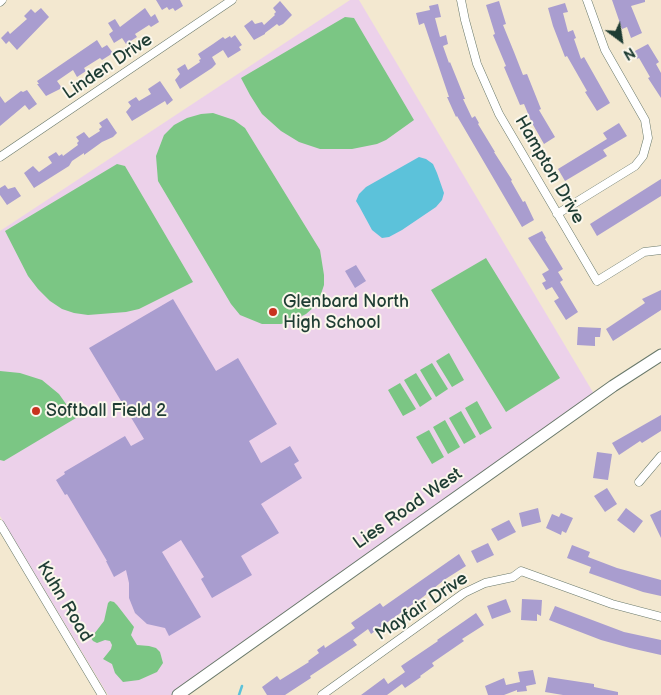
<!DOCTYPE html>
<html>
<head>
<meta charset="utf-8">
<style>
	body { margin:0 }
	#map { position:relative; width:661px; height:695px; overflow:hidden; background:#f3e8d0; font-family:"Balsamiq Sans",sans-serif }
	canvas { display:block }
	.north { position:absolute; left:596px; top:15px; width:50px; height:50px; -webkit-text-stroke:4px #fbf7ec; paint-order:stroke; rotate:149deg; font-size:14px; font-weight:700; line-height:20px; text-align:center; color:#1f3d34 }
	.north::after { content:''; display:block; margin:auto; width:18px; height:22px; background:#1f3d34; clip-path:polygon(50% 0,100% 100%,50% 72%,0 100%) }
</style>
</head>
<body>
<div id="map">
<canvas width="661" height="695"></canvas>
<div class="north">N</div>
</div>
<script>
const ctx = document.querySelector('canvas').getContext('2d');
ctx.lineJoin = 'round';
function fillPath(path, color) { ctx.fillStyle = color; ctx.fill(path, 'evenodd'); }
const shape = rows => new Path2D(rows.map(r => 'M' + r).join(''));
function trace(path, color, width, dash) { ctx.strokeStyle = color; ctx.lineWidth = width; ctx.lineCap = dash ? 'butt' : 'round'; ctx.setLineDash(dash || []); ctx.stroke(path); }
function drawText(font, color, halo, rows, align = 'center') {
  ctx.font = font + ' "Balsamiq Sans",sans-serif'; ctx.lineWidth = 4; ctx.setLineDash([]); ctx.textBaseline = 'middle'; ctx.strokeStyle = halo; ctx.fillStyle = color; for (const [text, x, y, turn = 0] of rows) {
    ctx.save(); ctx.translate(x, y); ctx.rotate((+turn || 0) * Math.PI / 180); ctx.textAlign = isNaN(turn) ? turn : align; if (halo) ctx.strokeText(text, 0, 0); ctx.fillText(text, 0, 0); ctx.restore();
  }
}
fillPath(shape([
	[350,0,359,0,594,394,172,695,108,695,0,516,0,231]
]), '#ecd1ea');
fillPath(shape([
	[345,17,354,18,414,120,386,140,377,144,352,149,320,149,299,142,281,131,262,114,250,95,241,78],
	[213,113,234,120,245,128,320,250,324,275,324,285,320,297,314,307,306,314,294,320,281,324,262,324,240,315,231,304,158,181,156,156,164,135,174,125,187,118,201,114],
	[117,164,125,166,193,282,139,309,126,312,88,315,74,313,62,309,50,301,38,289,28,276,5,231],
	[486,258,560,378,506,412,431,290],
	[449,353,464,380,452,387,436,361],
	[432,363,448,389,436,397,420,370],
	[0,371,20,373,42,380,59,394,76,418,4,461,0,460],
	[416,373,432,399,420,407,404,380],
	[400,383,416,409,403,416,388,390],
	[477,401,492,428,480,435,465,408],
	[461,411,476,437,464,444,449,418],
	[445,420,460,447,448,454,433,427],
	[429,430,444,457,432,464,416,437],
	[110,601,114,602,117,605,134,627,131,635,137,645,149,646,156,648,160,652,163,663,157,672,139,680,123,682,115,673,112,664,103,659,111,649,112,645,110,641,105,640,97,643,93,641,91,638,104,621,108,603]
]), '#7bc684');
fillPath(shape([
	[419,157,426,159,433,164,437,173,444,193,442,200,436,207,402,230,389,237,382,238,372,230,359,206,356,201,359,194,366,187]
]), '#5cc2da');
trace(shape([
	[239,695,242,686]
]), '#5cc2da', 2.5);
fillPath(shape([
	[156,0,180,0,183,6,175,11,173,8,169,10,167,7,162,10],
	[612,0,645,0,645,2,631,6,642,33,631,38,627,27,622,29],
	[280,1,292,15,283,24,279,26,277,24,265,33,265,34,254,40,244,26,252,20,255,24,262,22,264,25,275,15,274,14,276,12,273,8],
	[499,1,506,24,503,25,514,52,523,75,527,74,541,109,539,110,555,137,544,144,532,123,524,104,520,105,504,67,506,66,493,35,495,34,486,5],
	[565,3,568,12,563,13,568,32,573,30,576,38,574,39,581,59,584,57,610,103,597,111,585,92,587,91,567,56,565,57,553,26,548,8],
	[438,4,441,17,435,18,440,37,446,35,448,44,443,46,449,63,450,62,465,99,463,99,472,118,475,116,479,123,478,124,495,152,494,152,512,180,511,181,523,202,525,201,534,220,522,227,457,116,456,117,447,97,449,97,424,23,419,25,416,13,430,10,429,6],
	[41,8,49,17,17,50,9,41,6,44,1,38,8,31,10,34,27,19,24,16,31,9,35,13],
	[145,8,151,17,155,14,159,22,151,27,149,25,135,34,137,37,126,44,122,38,114,43,109,34,113,31,108,23,115,19,120,27],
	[235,35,242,45,239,47,241,50,228,58,223,50,212,57,216,64,212,68,180,89,175,80,180,74,177,69,185,64,188,70,200,62,199,60,201,59,198,54,213,44,223,37,225,39,230,36,231,38],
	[97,40,102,48,107,45,113,53,102,60,100,58,84,68,86,71,77,77,73,70,57,81,62,88,46,96,37,84,39,84,37,81],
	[648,44,659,62,656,64,661,73,661,98,648,78,650,77,639,58,637,59,633,52],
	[160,81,173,100,167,105,165,101,132,121,126,112,131,106,128,102,136,97,139,101,151,94,148,89],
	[27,90,37,104,29,110,25,105,0,126,0,96,5,103,21,91,23,92],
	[107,118,117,133,113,137,102,142,84,155,84,153,72,161,69,166,34,188,24,173,29,169,33,166,39,172,52,163,48,157,56,152,59,156,62,154,63,156,78,145,77,143,79,141,76,137,84,132,89,138,100,131,99,129,102,127,99,123],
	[619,123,627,136,603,150,607,156,565,181,558,169,607,139,603,133],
	[661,179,661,196,597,236,590,224],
	[5,185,8,189,15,187,21,196,7,205,0,195,0,188],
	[542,231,546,238,545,239,563,269,558,272,563,280,560,282,578,312,566,320,554,301,559,298,552,287,546,290,542,283,546,281,542,274,549,270,528,238],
	[356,265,366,281,355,288,345,271],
	[661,290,661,310,613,341,606,329,645,303,642,299],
	[173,299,216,371,238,358,277,424,249,441,261,463,290,446,299,461,294,464,302,478,261,504,279,533,241,556,252,575,212,598,201,579,204,577,181,540,162,552,201,617,169,636,165,628,147,624,135,613,129,598,129,583,126,570,114,577,106,561,107,561,67,494,65,495,56,480,65,474,64,472,125,436,131,446,144,439,89,348],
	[578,327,601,328,600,337,595,337,595,346,577,345],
	[661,415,661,431,642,443,640,441,619,455,612,443],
	[597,452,612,454,608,480,593,478],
	[607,488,617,504,605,512,594,496],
	[538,508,541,522,522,527,519,513],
	[626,508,643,521,634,533,617,520],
	[661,510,661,538,650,515],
	[561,513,573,518,566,533,562,531,561,535,546,528,552,514,559,517],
	[509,520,516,532,498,541,491,529],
	[488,543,494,555,477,563,471,551],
	[572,545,590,552,588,557,617,568,661,580,661,596,643,592,589,573,591,567,567,558],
	[459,554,466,566,444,580,423,597,371,634,368,629,353,640,357,645,310,676,311,678,285,695,267,695,262,687,277,676,280,680,309,662,308,661,319,653,317,650,324,645,325,648,355,628,351,623,380,603,383,607],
	[506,599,511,612,492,619,487,606],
	[522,599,542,600,541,616,537,614,537,621,521,620],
	[555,606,624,632,661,640,661,655,630,648,601,640,549,620],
	[476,613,484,625,462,639,464,641,432,663,434,666,420,676,421,677,405,688,402,684,387,695,361,695,384,678,388,684,405,672,401,666,438,641,437,640],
	[533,670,536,684,526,686,527,691,517,692,517,690,504,695,488,695,485,686,504,678,506,685,520,682,518,672],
	[548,677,594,684,594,687,618,692,618,695,563,695,545,692]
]), '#a99dcf');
const street = shape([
	[461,0,465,20,477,64,499,114,597,281,644,252,661,250],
	[0,2,2,0],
	[0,157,232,0],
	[557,214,635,166,643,156,648,138,645,120,605,50,587,0],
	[639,482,661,456],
	[0,524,102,695],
	[322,695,464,593,485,583,513,577,521,571,612,604,661,617]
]);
const secondary = shape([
	[178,695,613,386,661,355]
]);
trace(street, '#69796b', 9);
trace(secondary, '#69796b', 13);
trace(street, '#fff', 8);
trace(secondary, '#fff', 11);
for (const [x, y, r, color] of [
	[273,312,5,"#c8321e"],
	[36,411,5,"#c8321e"]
]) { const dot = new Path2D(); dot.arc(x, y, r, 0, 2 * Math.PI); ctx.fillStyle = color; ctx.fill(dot); trace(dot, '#fbf7ec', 2); }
drawText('18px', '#1f3d34', '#fbf7ec', [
	["Linden Drive",108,67,-34],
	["Hampton Drive",549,170,60],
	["Lies Road West",408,509,-35],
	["Kuhn Road",64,602,59],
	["Mayfair Drive",422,607,-34]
]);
drawText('18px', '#1f3d34', '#fbf7ec', [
	["Glenbard North",283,302],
	["High School",283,323],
	["Softball Field 2",46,411]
], 'left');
</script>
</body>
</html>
